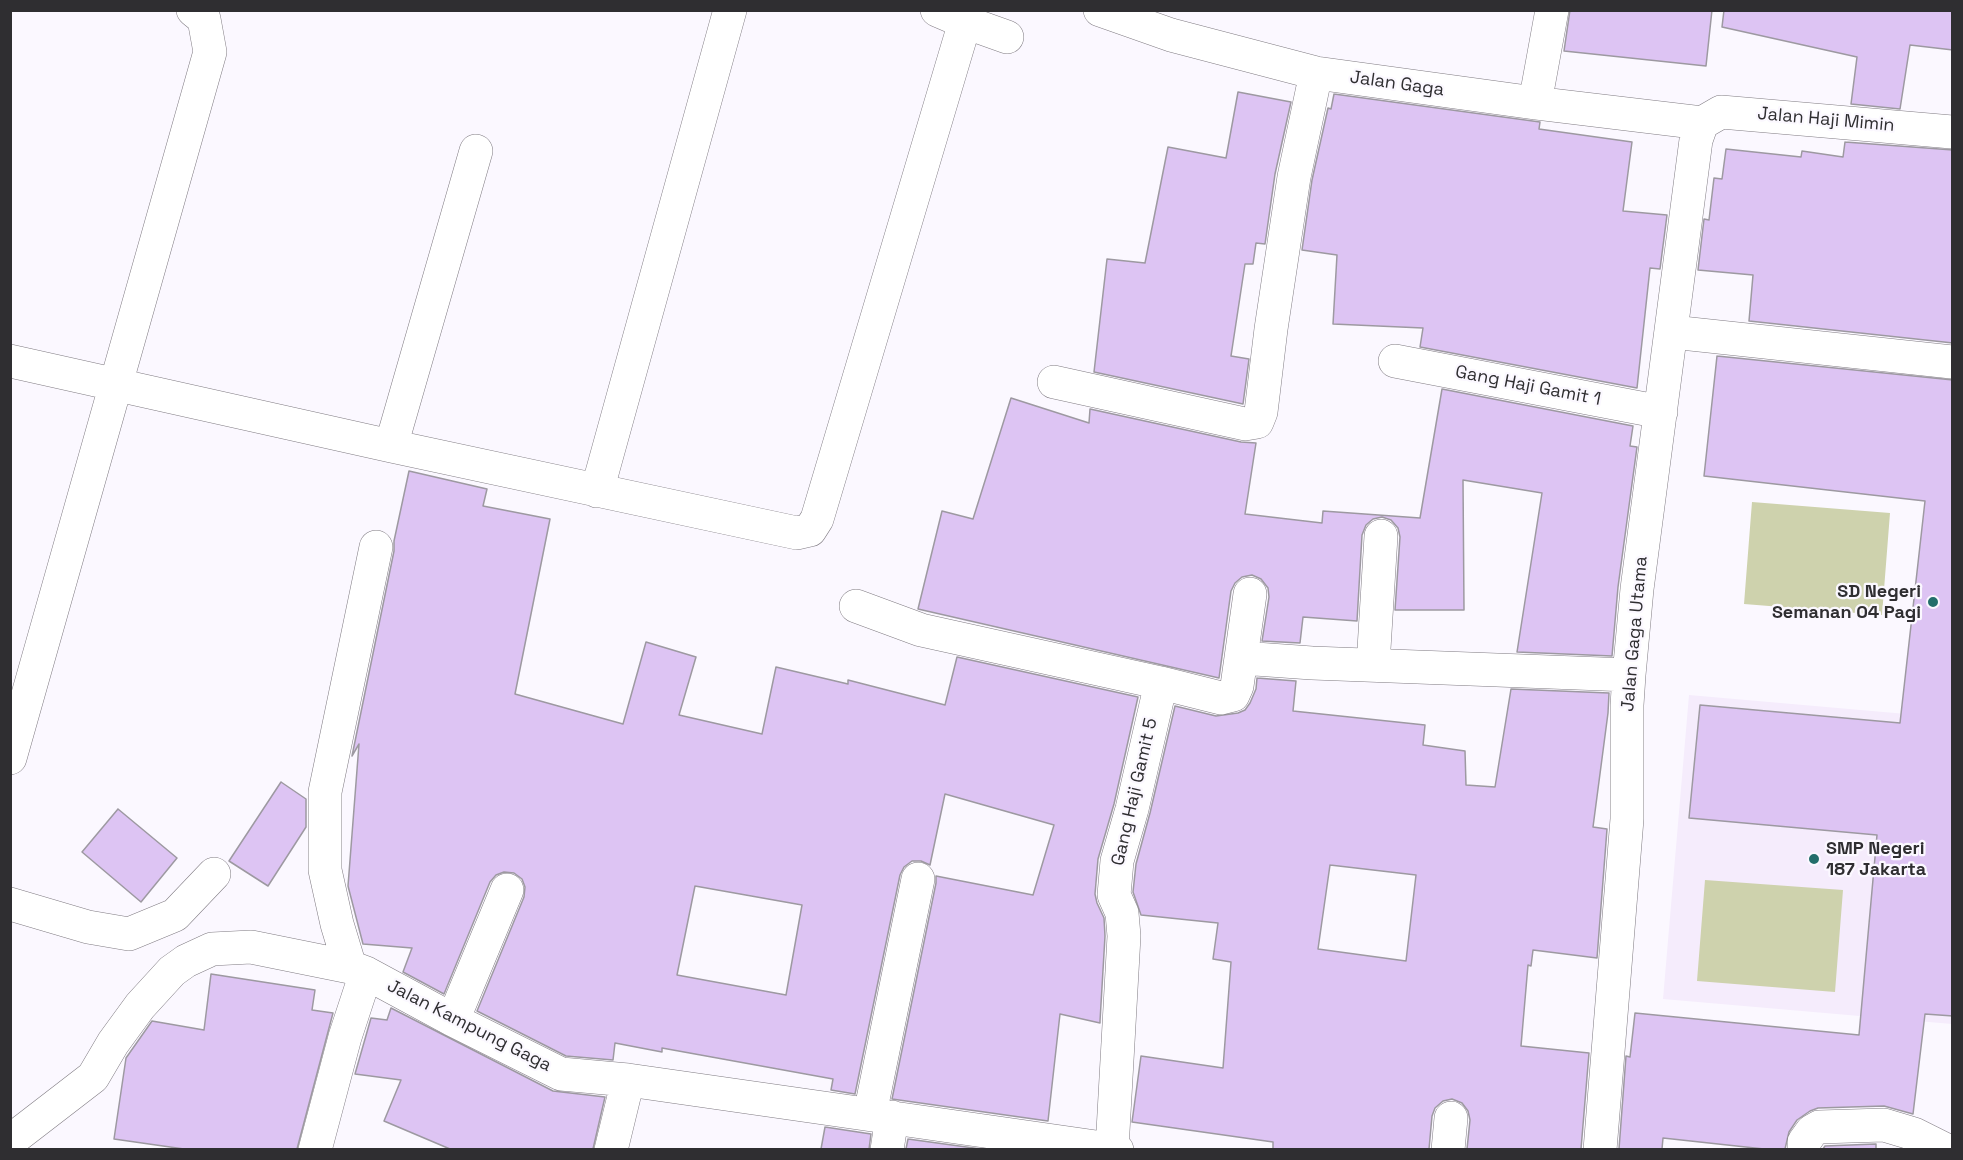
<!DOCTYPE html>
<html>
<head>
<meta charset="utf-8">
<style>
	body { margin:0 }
	#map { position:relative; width:1963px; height:1160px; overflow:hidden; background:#fbf8ff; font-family:"Space Grotesk",sans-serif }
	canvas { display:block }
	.frame { position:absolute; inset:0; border:12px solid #2f2e31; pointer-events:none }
</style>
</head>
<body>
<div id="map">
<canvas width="1963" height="1160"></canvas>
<div class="frame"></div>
</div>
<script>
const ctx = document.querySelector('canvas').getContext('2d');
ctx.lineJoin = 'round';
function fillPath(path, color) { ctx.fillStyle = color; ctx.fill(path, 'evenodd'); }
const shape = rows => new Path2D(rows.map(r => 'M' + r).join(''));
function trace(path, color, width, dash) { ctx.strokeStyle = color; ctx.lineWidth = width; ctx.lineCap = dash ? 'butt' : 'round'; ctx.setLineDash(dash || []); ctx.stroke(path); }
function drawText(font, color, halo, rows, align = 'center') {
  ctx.font = font + ' "Space Grotesk",sans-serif'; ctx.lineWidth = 4.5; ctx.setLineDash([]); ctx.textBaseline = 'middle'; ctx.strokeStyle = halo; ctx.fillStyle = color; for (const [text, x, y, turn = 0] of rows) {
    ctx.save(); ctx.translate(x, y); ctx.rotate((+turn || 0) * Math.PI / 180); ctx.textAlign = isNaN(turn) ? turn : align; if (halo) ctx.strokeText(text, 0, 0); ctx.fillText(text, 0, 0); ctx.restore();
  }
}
fillPath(shape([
	[1689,695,1952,718,1952,1024,1663,999]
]), '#f5ecfc');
fillPath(shape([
	[1752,502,1890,513,1882,615,1744,604],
	[1705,880,1843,890,1835,992,1697,981]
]), '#ced2ad');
const building = shape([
	[1570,10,1712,10,1706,66,1564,51,1570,10],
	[1724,10,1953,10,1953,50,1910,45,1900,109,1851,104,1857,57,1722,27,1724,10],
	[1238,92,1291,102,1275,174,1265,244,1256,243,1253,264,1245,264,1231,356,1249,359,1243,404,1094,372,1107,259,1145,263,1168,147,1226,158,1238,92],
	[1334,94,1540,122,1539,129,1632,142,1623,211,1667,215,1660,269,1650,268,1637,388,1420,347,1423,328,1333,324,1337,255,1302,250,1312,180,1328,108,1331,109,1334,94],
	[1845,142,1953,150,1953,343,1749,321,1753,275,1698,270,1704,219,1709,220,1714,178,1722,179,1726,149,1801,157,1802,151,1843,157,1845,142],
	[1717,356,1953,380,1953,1016,1925,1014,1913,1114,1884,1106,1818,1108,1810,1111,1797,1120,1789,1132,1785,1149,1764,1149,1663,1138,1662,1149,1619,1149,1626,1056,1630,1057,1635,1013,1859,1035,1877,835,1689,818,1700,705,1900,723,1925,501,1704,476,1717,356],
	[1442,389,1633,426,1630,446,1637,447,1618,587,1612,656,1517,652,1542,493,1463,480,1464,610,1395,610,1400,537,1398,528,1391,520,1382,517,1373,519,1366,525,1362,535,1357,621,1303,617,1300,643,1262,641,1269,597,1268,588,1261,579,1252,575,1242,577,1235,583,1231,591,1219,678,918,609,942,511,973,519,1011,398,1089,423,1090,409,1241,442,1256,443,1245,514,1322,523,1323,511,1420,518,1442,389],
	[409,471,487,489,483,506,550,519,515,694,623,724,646,642,696,657,679,715,762,734,776,667,848,684,848,680,945,705,957,657,1138,697,1114,804,1098,859,1095,894,1097,903,1104,918,1105,936,1100,1021,1100,1023,1060,1014,1048,1121,892,1099,936,883,936,876,1033,895,1054,825,945,794,930,865,921,861,912,861,904,867,900,875,855,1094,831,1090,833,1079,662,1048,662,1052,615,1043,613,1060,566,1056,477,1011,524,897,525,887,522,879,514,873,504,872,496,875,490,882,444,994,403,972,412,948,363,944,348,886,359,744,352,756,394,551,394,541,409,471],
	[695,886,802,905,786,995,677,975,695,886],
	[1257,678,1296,681,1293,711,1425,725,1423,745,1465,751,1466,785,1495,787,1511,689,1609,693,1608,713,1593,827,1607,829,1597,958,1533,950,1531,966,1528,965,1521,1046,1589,1053,1581,1149,1467,1149,1470,1120,1468,1111,1462,1103,1452,1099,1443,1101,1435,1108,1432,1116,1429,1149,1273,1149,1273,1142,1132,1122,1141,1056,1223,1068,1231,962,1213,959,1218,923,1141,915,1133,892,1136,864,1150,813,1175,706,1216,716,1238,713,1245,710,1250,703,1256,689,1257,678],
	[1330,865,1416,875,1406,961,1318,949,1330,865],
	[281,782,306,799,306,827,268,886,229,861,281,782],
	[118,809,177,858,141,902,82,852,118,809],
	[211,974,315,990,312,1010,333,1013,297,1149,184,1149,114,1139,126,1058,152,1021,204,1030,211,974],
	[391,1008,553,1091,605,1097,593,1149,450,1149,384,1121,401,1080,355,1074,371,1018,387,1020,391,1008],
	[825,1127,871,1134,869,1149,821,1149,825,1127],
	[908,1139,981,1149,906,1149,908,1139],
	[1876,1144,1876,1149,1823,1149,1825,1146,1876,1144]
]);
fillPath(building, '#ddc4f3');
trace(building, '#9d99a1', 1.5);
const street = shape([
	[1100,10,1171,35,1316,73,1535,103,1702,123],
	[965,22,1007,37],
	[1535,103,1552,10],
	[1672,332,1952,362],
	[10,361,391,446,797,533,810,530,817,519,965,22,937,10],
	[1395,361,1661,412],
	[1054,382,1245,424,1257,422,1261,412,1271,329,1294,177,1316,73],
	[391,446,476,151],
	[597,491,730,10],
	[856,606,921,630,1161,683],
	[1241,658,1312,663,1629,675],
	[1373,665,1381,536],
	[10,758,210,52,204,19,193,10],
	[10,904,88,927,129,934,175,915,214,874],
	[350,967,337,924,325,870,325,792,376,547],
	[453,1020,507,890],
	[870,1114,918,879],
	[10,1141,93,1077,113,1043,140,1006,172,971,186,961,212,949,251,947,350,967,366,973,453,1020,561,1074,628,1080,1117,1150],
	[1112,1149,1124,936,1122,913,1114,895,1117,861,1132,809,1161,683,1221,698,1233,695,1237,686,1250,594],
	[315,1150,345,1037,366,973],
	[611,1150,628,1080],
	[887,1150,892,1117],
	[1448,1150,1451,1118],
	[1600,1150,1627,819,1627,705,1629,675,1637,589,1696,140,1702,123,1721,112,1952,132],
	[1804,1150,1804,1142,1812,1131,1819,1127,1884,1125,1914,1134,1946,1150]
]);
trace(street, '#807c83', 34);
trace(street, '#fff', 33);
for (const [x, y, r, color] of [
	[1933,602,6,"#236e6b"],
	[1814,859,6,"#236e6b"]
]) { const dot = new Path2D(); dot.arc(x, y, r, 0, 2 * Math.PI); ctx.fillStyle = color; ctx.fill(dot); trace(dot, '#fbf8ff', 2); }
drawText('18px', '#2f2e31', '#fbf8ff', [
	["Jalan Gaga",1397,84,8],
	["Jalan Haji Mimin",1826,120,5],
	["Gang Haji Gamit 1",1528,386,11],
	["Jalan Gaga Utama",1635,634,-85],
	["Gang Haji Gamit 5",1135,792,-77],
	["Jalan Kampung Gaga",469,1026,27]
]);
drawText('bold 18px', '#2f2e31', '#fbf8ff', [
	["SD Negeri",1921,592],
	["Semanan 04 Pagi",1921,613],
	["SMP Negeri",1826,849,"left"],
	["187 Jakarta",1826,870,"left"]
], 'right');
</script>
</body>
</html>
